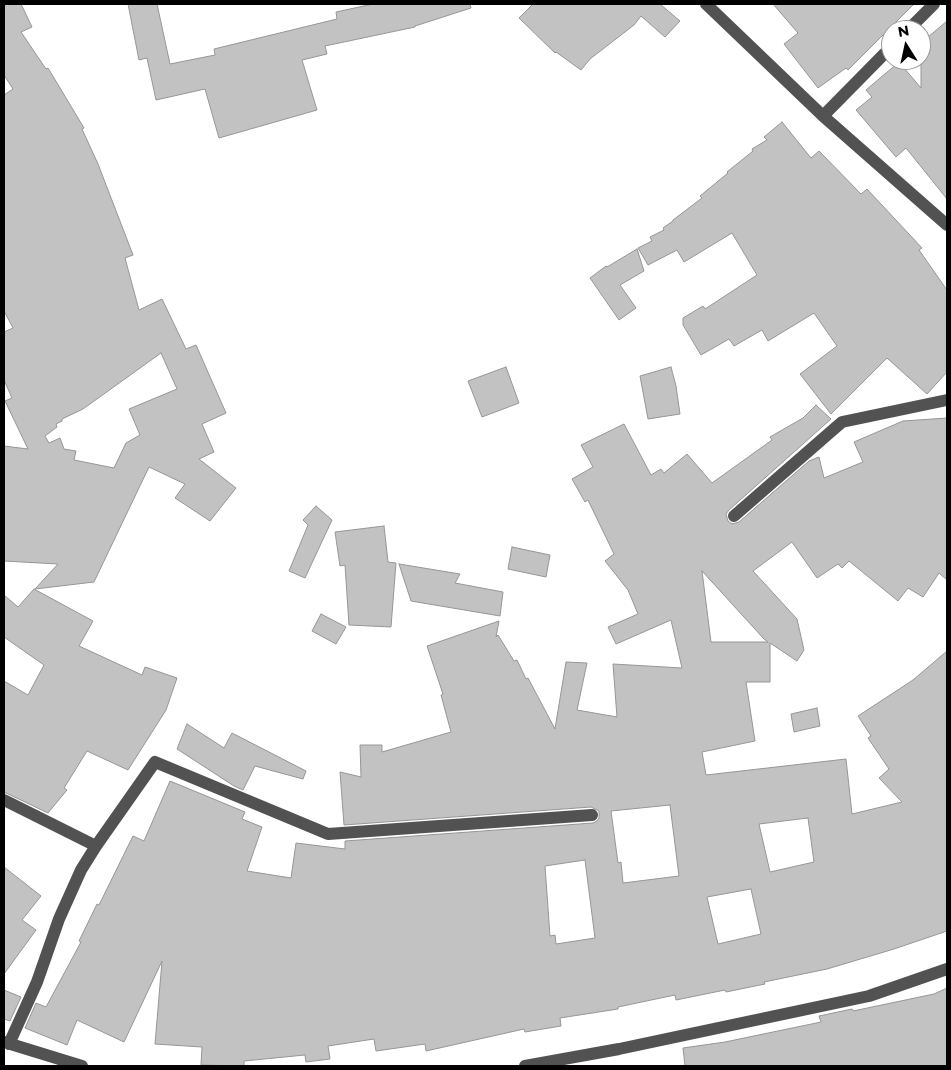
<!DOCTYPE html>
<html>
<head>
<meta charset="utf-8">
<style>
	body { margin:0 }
	#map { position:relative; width:951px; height:1070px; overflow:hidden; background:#fff; font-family:Montserrat,sans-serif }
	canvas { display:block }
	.frame { position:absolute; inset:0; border:5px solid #000; pointer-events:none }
	.north { position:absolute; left:881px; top:20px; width:50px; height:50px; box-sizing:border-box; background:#fff; border:1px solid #999; border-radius:50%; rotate:350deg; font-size:14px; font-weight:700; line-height:20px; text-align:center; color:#000 }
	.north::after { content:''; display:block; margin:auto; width:18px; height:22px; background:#000; clip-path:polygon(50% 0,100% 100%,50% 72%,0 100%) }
</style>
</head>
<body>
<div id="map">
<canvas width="951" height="1070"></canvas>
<div class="frame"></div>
<div class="north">N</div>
</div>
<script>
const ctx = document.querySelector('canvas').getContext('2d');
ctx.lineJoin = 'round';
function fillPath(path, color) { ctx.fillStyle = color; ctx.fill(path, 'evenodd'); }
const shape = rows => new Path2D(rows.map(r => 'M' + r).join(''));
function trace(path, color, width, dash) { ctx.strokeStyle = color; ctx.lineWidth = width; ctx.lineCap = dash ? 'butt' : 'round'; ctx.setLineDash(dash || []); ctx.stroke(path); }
const building = shape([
	[4,4,21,4,32,27,21,32,46,69,48,68,84,128,82,129,98,164,133,255,125,258,139,310,162,299,186,349,196,345,226,413,202,424,214,452,199,459,236,488,210,521,175,498,185,484,149,467,94,582,35,589,58,564,4,561,4,446,28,449,5,401,12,398,4,380,4,332,13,328,4,311,4,95,13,89,4,75,4,4],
	[161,353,177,389,129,409,140,435,126,443,114,468,74,460,76,451,64,449,60,438,49,443,45,436,57,427,56,424,62,421,62,419,83,409,161,353],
	[128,4,157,4,170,64,215,55,214,49,337,19,336,12,373,4,470,4,471,8,415,26,415,27,325,46,327,54,302,60,317,110,219,138,205,89,156,100,147,58,139,60,128,4],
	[533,4,660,4,680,21,665,37,641,16,634,25,590,59,581,70,556,52,555,53,519,18,533,4],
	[773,4,914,4,848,70,846,68,818,88,784,44,798,33,773,4],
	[947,21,947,199,906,148,896,157,856,110,872,97,866,90,899,62,921,88,921,43,947,21],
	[782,122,811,158,819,151,861,194,867,189,922,248,919,250,947,290,947,372,927,394,887,358,831,414,800,374,837,346,814,313,768,341,762,330,734,346,729,339,701,355,683,325,683,318,703,306,705,309,757,275,732,233,684,262,677,250,648,265,638,248,652,241,650,237,664,230,663,228,673,221,673,220,702,198,700,196,728,173,727,172,753,151,752,149,767,140,764,137,782,122],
	[637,249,644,271,620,285,636,308,619,320,590,278,606,266,607,267,637,249],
	[506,367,519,403,482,417,468,381,506,367],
	[671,367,676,386,680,414,648,419,640,376,671,367],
	[816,405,831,419,729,510,726,514,728,521,732,524,739,522,809,461,819,457,824,478,863,462,854,442,903,421,947,418,947,580,939,573,923,597,908,588,898,601,849,561,842,568,838,564,817,578,792,542,753,571,797,619,804,650,797,661,770,643,770,682,746,682,755,741,702,752,706,775,846,759,852,814,902,802,879,778,889,769,868,738,871,736,858,716,913,680,947,651,947,931,894,949,827,969,764,982,765,984,726,992,725,990,676,1000,675,995,618,1007,618,1009,560,1018,561,1026,525,1032,524,1029,426,1051,425,1044,376,1051,374,1039,328,1046,330,1059,306,1062,305,1055,244,1061,244,1066,201,1065,202,1047,155,1044,162,961,124,1042,77,1020,67,1045,25,1028,36,1003,46,1007,81,942,79,941,97,904,99,905,133,836,144,841,170,781,245,812,242,819,262,827,247,871,291,878,296,843,345,849,345,841,593,823,597,821,599,818,599,811,591,807,344,825,340,772,361,777,360,745,382,745,382,752,451,732,441,695,443,694,427,646,499,621,496,637,498,635,514,661,517,660,526,679,528,678,555,729,566,662,587,663,577,710,617,717,613,664,682,668,671,620,616,644,608,627,638,614,628,590,605,561,614,554,588,500,585,502,572,479,593,467,581,445,624,424,651,475,661,469,664,473,687,454,712,483,772,440,770,437,803,418,816,405],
	[702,571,764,639,768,642,711,642,702,571],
	[670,805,679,876,623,883,621,862,618,863,611,811,670,805],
	[808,818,814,862,770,872,759,824,808,818],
	[585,860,595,938,556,944,555,935,550,936,545,866,585,860],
	[751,889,761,934,718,944,707,897,751,889],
	[316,506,332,520,305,578,289,571,308,525,303,520,316,506],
	[384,526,388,562,396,563,391,627,349,625,345,565,340,566,335,532,384,526],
	[512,547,550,555,546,577,508,569,512,547],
	[399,564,460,574,455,583,503,592,500,616,411,601,399,564],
	[34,589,93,621,79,646,142,675,145,667,177,678,166,710,128,770,87,751,64,788,67,790,48,813,4,792,4,681,28,695,44,665,4,637,4,595,18,607,34,589],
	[321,614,346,627,336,644,312,631,321,614],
	[817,708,820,726,794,732,791,714,817,708],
	[187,724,224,748,232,733,306,771,303,779,255,766,243,790,234,786,177,749,187,724],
	[4,867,41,896,22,920,36,930,4,974,4,867],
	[947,988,947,1066,685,1066,683,1048,725,1042,821,1022,819,1016,852,1009,853,1011,934,994,947,988],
	[4,990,21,997,10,1021,4,1019,4,990]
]);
fillPath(building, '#c2c2c2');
trace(building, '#969696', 1);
trace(shape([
	[706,4,823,116,947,225],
	[908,30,934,4],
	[823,116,891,47],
	[734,516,842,422,947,400],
	[4,800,96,846,81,870,59,919,37,982,9,1044],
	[96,846,155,762,328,834,592,815],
	[4,1042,82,1066],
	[525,1066,619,1049,869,996,947,969]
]), '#525252', 12);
</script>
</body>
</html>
